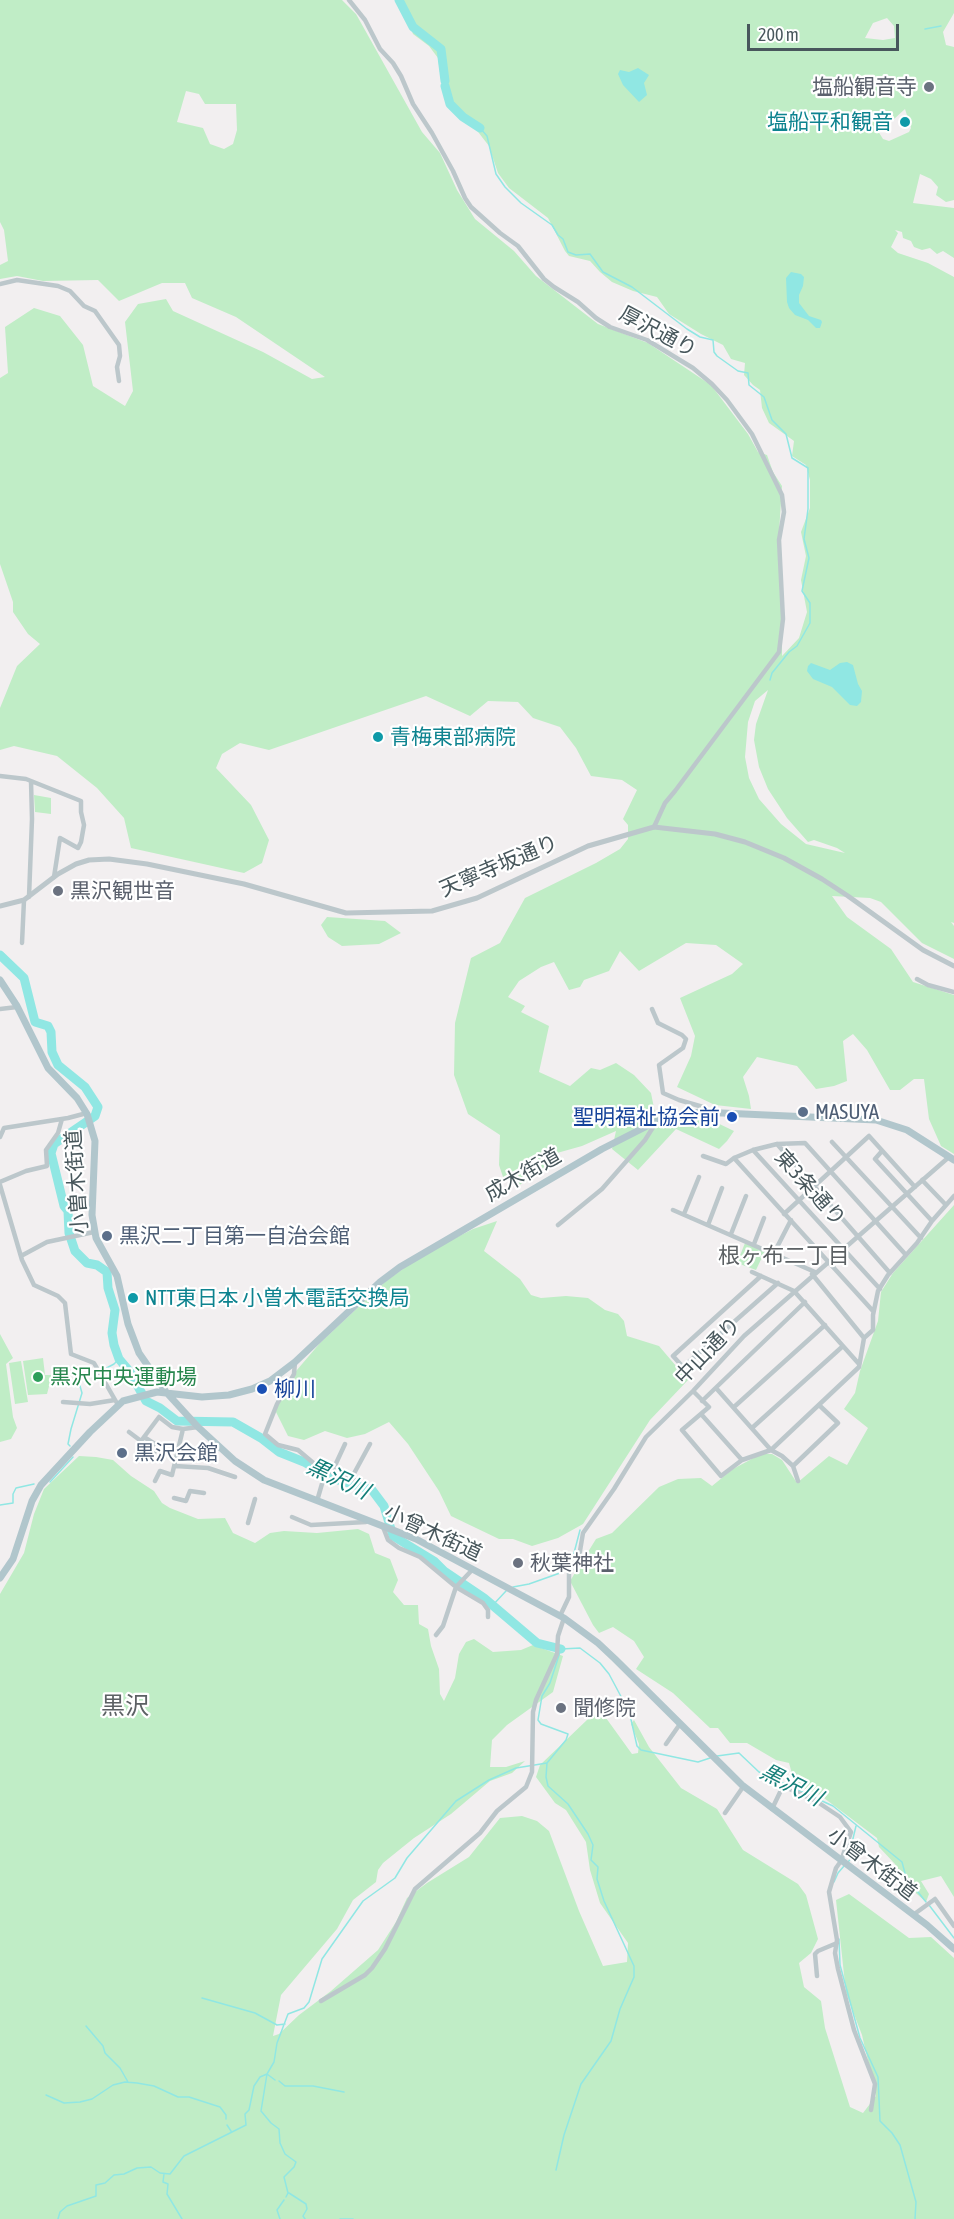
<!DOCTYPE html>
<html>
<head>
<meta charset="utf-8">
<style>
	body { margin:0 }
	#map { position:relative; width:954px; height:2219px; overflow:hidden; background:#f2eff0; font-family:"Asap Condensed",sans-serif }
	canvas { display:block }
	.scale { position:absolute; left:747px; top:24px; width:152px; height:27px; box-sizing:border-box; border:3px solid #48575c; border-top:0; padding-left:8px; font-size:18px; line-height:21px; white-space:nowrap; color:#48575c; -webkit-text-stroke:4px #fff; paint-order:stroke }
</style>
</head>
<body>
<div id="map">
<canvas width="954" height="2219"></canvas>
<div class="scale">200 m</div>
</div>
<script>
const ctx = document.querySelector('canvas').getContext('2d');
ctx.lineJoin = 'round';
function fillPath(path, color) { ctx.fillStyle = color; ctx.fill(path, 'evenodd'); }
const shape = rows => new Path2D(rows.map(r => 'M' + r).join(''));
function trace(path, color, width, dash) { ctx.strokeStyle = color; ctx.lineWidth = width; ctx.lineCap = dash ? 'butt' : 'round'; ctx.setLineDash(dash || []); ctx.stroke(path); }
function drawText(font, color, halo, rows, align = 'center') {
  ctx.font = font + ' "Asap Condensed","Noto Sans JP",sans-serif'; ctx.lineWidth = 4.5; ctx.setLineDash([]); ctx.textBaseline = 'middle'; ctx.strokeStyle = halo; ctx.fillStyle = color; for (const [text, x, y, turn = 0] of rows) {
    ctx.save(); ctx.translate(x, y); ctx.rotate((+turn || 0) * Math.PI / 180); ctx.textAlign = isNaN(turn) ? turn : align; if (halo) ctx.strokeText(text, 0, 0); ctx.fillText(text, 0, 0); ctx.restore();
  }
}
fillPath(shape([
	[0,0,342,0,356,14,422,132,440,153,457,190,475,219,514,251,536,276,598,324,648,343,711,385,748,434,758,452,767,455,773,472,782,486,778,548,782,565,782,656,799,638,807,612,801,580,806,556,801,532,810,508,810,480,806,465,792,456,794,441,769,423,762,408,760,390,753,385,744,375,745,363,731,359,723,345,701,334,669,314,657,297,633,291,612,282,600,272,590,261,569,256,565,251,548,218,509,188,498,173,489,146,475,128,452,108,441,80,438,58,429,46,413,34,400,0,954,0,954,13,943,32,946,45,954,47,954,200,946,202,936,195,938,187,931,179,920,174,913,203,954,208,954,258,943,251,937,254,930,248,922,250,914,247,911,241,903,238,902,232,895,230,898,233,891,247,898,253,928,263,954,277,954,923,951,922,954,926,954,959,922,943,881,902,870,898,832,896,847,917,891,949,913,982,954,995,954,1154,941,1146,929,1119,924,1079,914,1079,900,1090,890,1090,867,1050,853,1034,843,1041,847,1081,834,1086,816,1089,797,1066,757,1057,743,1077,749,1096,751,1109,715,1105,677,1087,691,1056,695,1036,680,998,732,974,743,964,716,945,686,943,639,971,620,951,609,971,584,980,580,987,569,990,554,962,541,967,519,981,508,997,525,1006,521,1012,549,1026,539,1072,570,1086,591,1068,600,1070,616,1063,634,1075,651,1093,655,1113,673,1111,680,1120,709,1119,734,1131,727,1141,719,1149,676,1129,638,1170,612,1149,616,1131,582,1146,557,1153,543,1169,518,1186,503,1177,499,1165,500,1135,468,1114,454,1075,455,1023,471,958,500,943,525,898,596,863,620,849,628,839,628,825,623,819,637,790,622,780,591,776,576,748,560,727,533,718,518,702,488,701,470,716,426,696,269,750,240,743,222,754,216,768,251,805,269,840,262,863,244,873,131,848,124,818,97,788,57,756,14,746,0,750,0,708,17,666,40,644,28,634,13,612,13,602,0,564,0,378,8,373,5,327,34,308,60,316,83,345,93,386,125,406,133,391,125,322,138,304,166,299,173,311,263,352,312,379,325,377,236,317,192,298,185,283,162,283,119,301,98,280,43,281,17,276,0,279,0,265,8,261,4,230,0,222],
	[887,18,894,26,895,38,883,40,865,38,873,23],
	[186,91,199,94,205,104,236,104,237,130,233,144,224,149,210,144,203,128,177,122],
	[905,109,911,128,909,132,889,141,883,139,878,131,880,121,893,120],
	[768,690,756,724,754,740,759,767,768,789,787,818,808,842,814,840,837,848,845,853,806,844,781,824,759,799,749,778,745,757,748,722,755,701],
	[34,795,51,798,51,814,35,812],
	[327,917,385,921,401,933,379,944,342,946,328,937,321,925],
	[954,1205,954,1897,941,1876,921,1881,929,1894,926,1902,909,1887,895,1864,879,1847,877,1838,820,1795,790,1783,791,1770,789,1763,776,1760,747,1743,730,1743,718,1728,710,1728,673,1693,636,1669,644,1657,634,1641,613,1627,599,1633,593,1625,570,1581,596,1539,612,1533,659,1487,678,1479,701,1478,712,1486,733,1469,761,1454,772,1454,782,1460,797,1483,829,1456,847,1465,868,1428,844,1409,855,1393,860,1371,878,1321,881,1292,893,1273],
	[497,1221,484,1251,520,1279,531,1295,541,1298,566,1296,588,1298,605,1310,618,1314,624,1321,627,1336,659,1346,688,1380,650,1420,583,1524,558,1538,532,1546,513,1539,499,1539,451,1516,439,1491,408,1444,389,1422,365,1434,347,1438,325,1431,304,1440,288,1436,276,1412,279,1391,320,1343,385,1282,422,1255,473,1229],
	[745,1243,765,1251,756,1270,737,1263],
	[0,1334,13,1358,6,1364,13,1417,17,1428,11,1439,0,1442],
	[43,1358,45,1375,52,1375,47,1394,28,1395,23,1361],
	[21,1361,28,1402,15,1404,9,1363],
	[79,1456,96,1457,113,1460,131,1476,154,1491,162,1503,170,1508,198,1519,225,1518,233,1533,255,1543,270,1533,284,1531,317,1533,358,1529,369,1534,375,1553,390,1559,398,1580,393,1592,404,1605,418,1605,419,1624,428,1629,431,1646,439,1669,440,1694,444,1701,455,1678,459,1654,466,1642,474,1639,493,1652,521,1650,533,1645,563,1656,553,1692,507,1725,492,1740,490,1767,506,1767,525,1761,512,1773,490,1781,451,1814,414,1838,383,1863,378,1870,376,1882,353,1900,337,1929,281,1995,273,2036,279,2034,299,2015,331,1991,378,1950,396,1922,407,1898,427,1883,469,1857,500,1818,522,1816,537,1821,549,1831,579,1911,603,1966,627,1962,628,1943,600,1903,590,1870,586,1842,566,1810,555,1803,536,1777,540,1765,588,1719,601,1711,632,1754,638,1753,639,1744,631,1724,634,1720,649,1747,681,1788,717,1809,743,1850,798,1884,806,1895,818,1939,811,1953,799,1963,804,1987,821,2001,825,2028,850,2107,863,2113,876,2096,862,2035,846,1993,836,1900,849,1894,909,1938,931,1937,954,1958,954,2219,0,2219,0,1594,24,1553,34,1514,44,1489]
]), '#c0edc6');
fillPath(shape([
	[638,68,649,75,644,83,647,95,639,102,623,85,618,74,620,70,629,72],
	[791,272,801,274,804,277,803,286,799,295,799,303,809,316,821,320,822,322,820,328,816,328,808,320,795,315,789,308,787,302,786,278],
	[847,662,853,665,858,684,862,691,861,702,857,706,850,705,832,687,813,679,807,671,808,666,811,663,830,670,840,663]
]), '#90e7e3');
trace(shape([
	[925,29,941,26],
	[480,128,487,136,496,174,505,187,521,203,552,225,558,235,563,239,568,252,576,255,590,254,603,272,632,287,687,329,700,337,713,340,714,352,717,356,738,371,748,373,749,385,764,397,772,420,786,434,792,458,808,468,808,509,804,539,809,558,802,591,810,603,810,623,797,646,789,652,772,673,770,680],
	[101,1371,114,1364,119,1359],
	[70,1446,68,1444,71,1429,82,1393,78,1379,84,1373,97,1372],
	[50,1482,73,1457],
	[0,1505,13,1503,13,1494,16,1488,34,1484],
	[513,1587,529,1584,560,1573,574,1553,580,1530],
	[492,1606,506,1591],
	[717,1756,739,1753,759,1772,833,1806,902,1862,906,1877,926,1902],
	[547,1763,546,1777,548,1786,568,1804,588,1834,593,1845,591,1860,598,1867,597,1879,604,1901,634,1966,634,1977,620,2009,611,2041,581,2084,564,2135,556,2170],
	[848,1862,853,1856,850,1851,856,1826],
	[834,1882,838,1873,844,1866],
	[929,1905,954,1938],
	[839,1939,840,1965,860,2038,878,2077,880,2121,892,2133,900,2145,916,2202,915,2219],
	[202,1998,255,2013,277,2025,285,2024],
	[86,2026,103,2046,105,2053,120,2068,128,2082],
	[275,2080,267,2074,261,2111,271,2123,279,2129,280,2143,285,2154,296,2162,294,2167,284,2177,288,2193,286,2197],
	[279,2081,285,2086,313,2086,344,2092],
	[46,2095,64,2103,80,2102,92,2099,113,2085,125,2082,137,2083,154,2086,178,2097,189,2097,220,2107,226,2115,226,2119],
	[227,2125,231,2131],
	[164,2174,163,2182,168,2184,167,2194,182,2219],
	[289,2193,306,2204,307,2209,303,2216,305,2219],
	[58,2219,60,2212,67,2206,96,2196,96,2185,105,2183,114,2175,124,2174,137,2168,151,2167,160,2173,170,2174,184,2156,246,2125,245,2114,249,2110,254,2086,260,2077,267,2074,274,2062,277,2043,288,2014,304,2008,309,2002,322,1959,363,1901,395,1878,407,1858,456,1801,489,1780,516,1768,547,1763,566,1740,568,1734,541,1724,538,1720,542,1696,550,1683,561,1649,580,1648,600,1663,609,1674,625,1704,630,1715,637,1746,641,1750,698,1762,710,1758],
	[280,2219,277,2210,284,2200],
	[340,2219,353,2219]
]), '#90e7e3', 1.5);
trace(shape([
	[399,0,413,27,441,49,445,81],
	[445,86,450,104,463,117,480,128],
	[0,955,24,978,35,1022,48,1026,51,1032,52,1052,58,1065,85,1087,98,1107,95,1116,54,1144,51,1153,64,1206,68,1211,69,1233,75,1251,87,1263,97,1265,107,1272,108,1288,115,1310,112,1333,114,1345,119,1359,130,1372,146,1401,160,1408,177,1421,233,1422,261,1438,279,1452,304,1462,331,1478,372,1490,384,1506,393,1536,434,1561,444,1571,484,1598,537,1643,561,1649]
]), '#90e7e3', 9);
trace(shape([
	[349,0,365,20,380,49,393,63,401,76,413,104,432,133,453,171,465,198,471,207,500,233,518,246,544,279,554,287,578,302,596,318,610,327,647,340,693,368,712,384,727,400,752,434,782,495,784,512,779,540,783,619,779,652,675,791,665,803,654,827],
	[0,284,17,280,58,286,70,291,84,306,95,311,119,345,120,356,117,367,119,381],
	[0,776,26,779,81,801,81,812,84,825,81,842,78,848,60,838,54,877],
	[29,897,32,819,31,781],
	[22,943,24,900],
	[917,979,928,985,954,992],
	[0,1009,17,1007],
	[652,1009,658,1023,682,1035,686,1039,683,1048,659,1065,663,1093,679,1100,703,1107,710,1112],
	[0,1137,4,1128,68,1118,87,1113],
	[832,1142,921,1238],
	[777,1144,890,1273],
	[753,1150,880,1289],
	[882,1151,875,1159,932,1221],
	[703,1156,726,1164,734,1158,753,1150,777,1144,805,1143,906,1255],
	[734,1158,873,1311],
	[922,1180,946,1205],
	[0,1182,26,1171,47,1166,46,1150,58,1133,62,1119],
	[0,1185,22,1260,34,1285,58,1296,65,1303,71,1354,94,1363,118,1405],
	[673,1210,815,1272],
	[684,1214,699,1177],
	[784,1214,869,1136,915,1187],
	[558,1225,602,1189,645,1140,657,1121],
	[708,1225,722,1188],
	[731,1234,746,1196],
	[754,1244,764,1218],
	[774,1253,791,1220],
	[21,1256,47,1242,94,1232],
	[752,1272,794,1291,859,1364],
	[812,1274,864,1338],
	[761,1276,673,1356,683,1367,778,1283],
	[295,1362,294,1374,277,1404,265,1434,278,1445,298,1450,317,1466,357,1481],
	[716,1388,771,1450,859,1367,864,1338,873,1330,873,1315,878,1291,888,1275,917,1243,932,1221,954,1196],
	[693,1391,709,1407,682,1430,721,1476,742,1460,771,1450,782,1456,793,1466,798,1481],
	[702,1401,805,1302],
	[63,1402,90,1404,115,1400],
	[734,1407,825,1325],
	[701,1414,742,1460],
	[752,1428,843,1346],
	[129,1432,141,1441,159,1417,172,1427,183,1429,198,1427],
	[144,1437,158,1446,150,1460],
	[175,1466,208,1468,235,1477],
	[793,1466,838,1423,819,1405],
	[332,1472,345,1444],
	[351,1479,370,1444],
	[155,1481,160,1471,172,1475,183,1429],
	[174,1498,186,1501,190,1491,204,1493],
	[317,1501,326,1470],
	[292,1517,311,1525,366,1522],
	[248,1523,255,1499],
	[383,1527,388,1540,399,1548,420,1557,456,1587,483,1603,488,1610,488,1617],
	[560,1616,569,1597,569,1573,579,1557,583,1533,614,1489,646,1437,693,1391,744,1336,949,1157],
	[436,1635,443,1626,456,1587,473,1569],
	[666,1744,680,1724],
	[772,1809,783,1786,816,1801,840,1817,851,1832,841,1861,836,1868,829,1892,837,1940,835,1953,838,1969,854,2030,875,2084,871,2110],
	[725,1813,743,1787],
	[913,1915,935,1899,954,1926],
	[817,1976,815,1954,818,1951,837,1943],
	[321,2001,365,1975,372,1968,385,1949,415,1889,480,1833,497,1811,526,1787,532,1772,533,1712,536,1700,557,1654,558,1636,564,1618]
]), '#bcc7cb', 4.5);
trace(shape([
	[0,906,24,900,58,874,76,864,89,860,109,859,147,864,244,884,346,913,432,911,477,898,588,846,654,827,715,834,745,842,784,858,822,879,848,896,923,950,954,966]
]), '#bcc7cb', 5);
trace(shape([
	[0,980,17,1006,48,1068,77,1098,87,1114,95,1141,92,1215,96,1238,117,1276,128,1324,139,1353,166,1392,198,1427,235,1461,264,1480,416,1539,564,1618,598,1643,615,1659,742,1785,927,1925,954,1949],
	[0,1578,13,1559,32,1501,41,1485,90,1432,123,1401,157,1392,202,1397,229,1395,252,1389,270,1381,295,1362,380,1282,400,1267,602,1149,657,1121,680,1115,700,1112,876,1120,907,1130,954,1160]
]), '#b1c6cc', 7);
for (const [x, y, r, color] of [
	[929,87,6,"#6b7280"],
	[905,122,6,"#0f9aa8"],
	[378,737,6,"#0f9aa8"],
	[58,891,6,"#6b7280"],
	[803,1112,6,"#5c6f8a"],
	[732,1117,6,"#1a4fb4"],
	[107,1236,6,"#5c6f8a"],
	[133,1298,6,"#0f9aa8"],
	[38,1377,6,"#2e9e5b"],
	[262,1389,6,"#1a4fb4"],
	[122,1453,6,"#5c6f8a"],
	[518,1563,6,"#6b7280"],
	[561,1708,6,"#6b7280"]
]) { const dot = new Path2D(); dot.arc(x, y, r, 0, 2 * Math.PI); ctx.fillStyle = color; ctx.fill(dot); trace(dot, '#fff', 2); }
drawText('21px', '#5b616d', '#fff', [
	["塩船観音寺",917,87,"right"],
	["黒沢観世音",70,891],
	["秋葉神社",530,1563],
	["聞修院",573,1708]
], 'left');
drawText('21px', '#0d838f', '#fff', [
	["塩船平和観音",893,122,"right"],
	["青梅東部病院",390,737],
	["NTT東日本 小曽木電話交換局",145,1298]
], 'left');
drawText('21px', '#48575c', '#fff', [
	["厚沢通り",658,332,28],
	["天寧寺坂通り",499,866,-23],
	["成木街道",523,1175,-30],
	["小曽木街道",77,1182,-94],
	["東3条通り",810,1188,48],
	["中山通り",708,1351,-46],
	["小曾木街道",433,1533,25],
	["小曾木街道",872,1864,37]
]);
drawText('21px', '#4e5e75', '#fff', [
	["MASUYA",815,1112],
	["黒沢二丁目第一自治会館",119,1236],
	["黒沢会館",134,1453]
], 'left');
drawText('21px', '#164399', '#fff', [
	["聖明福祉協会前",720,1117],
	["柳川",274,1389,"left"]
], 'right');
drawText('21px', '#27864d', '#fff', [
	["黒沢中央運動場",50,1377]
], 'left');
drawText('22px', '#5c6164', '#fff', [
	["根ヶ布二丁目",784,1256]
]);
drawText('italic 22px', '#147e79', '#fff', [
	["黒沢川",338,1479,25],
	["黒沢川",791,1785,27]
]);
drawText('24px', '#5c6164', '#fff', [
	["黒沢",125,1706]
]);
</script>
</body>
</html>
